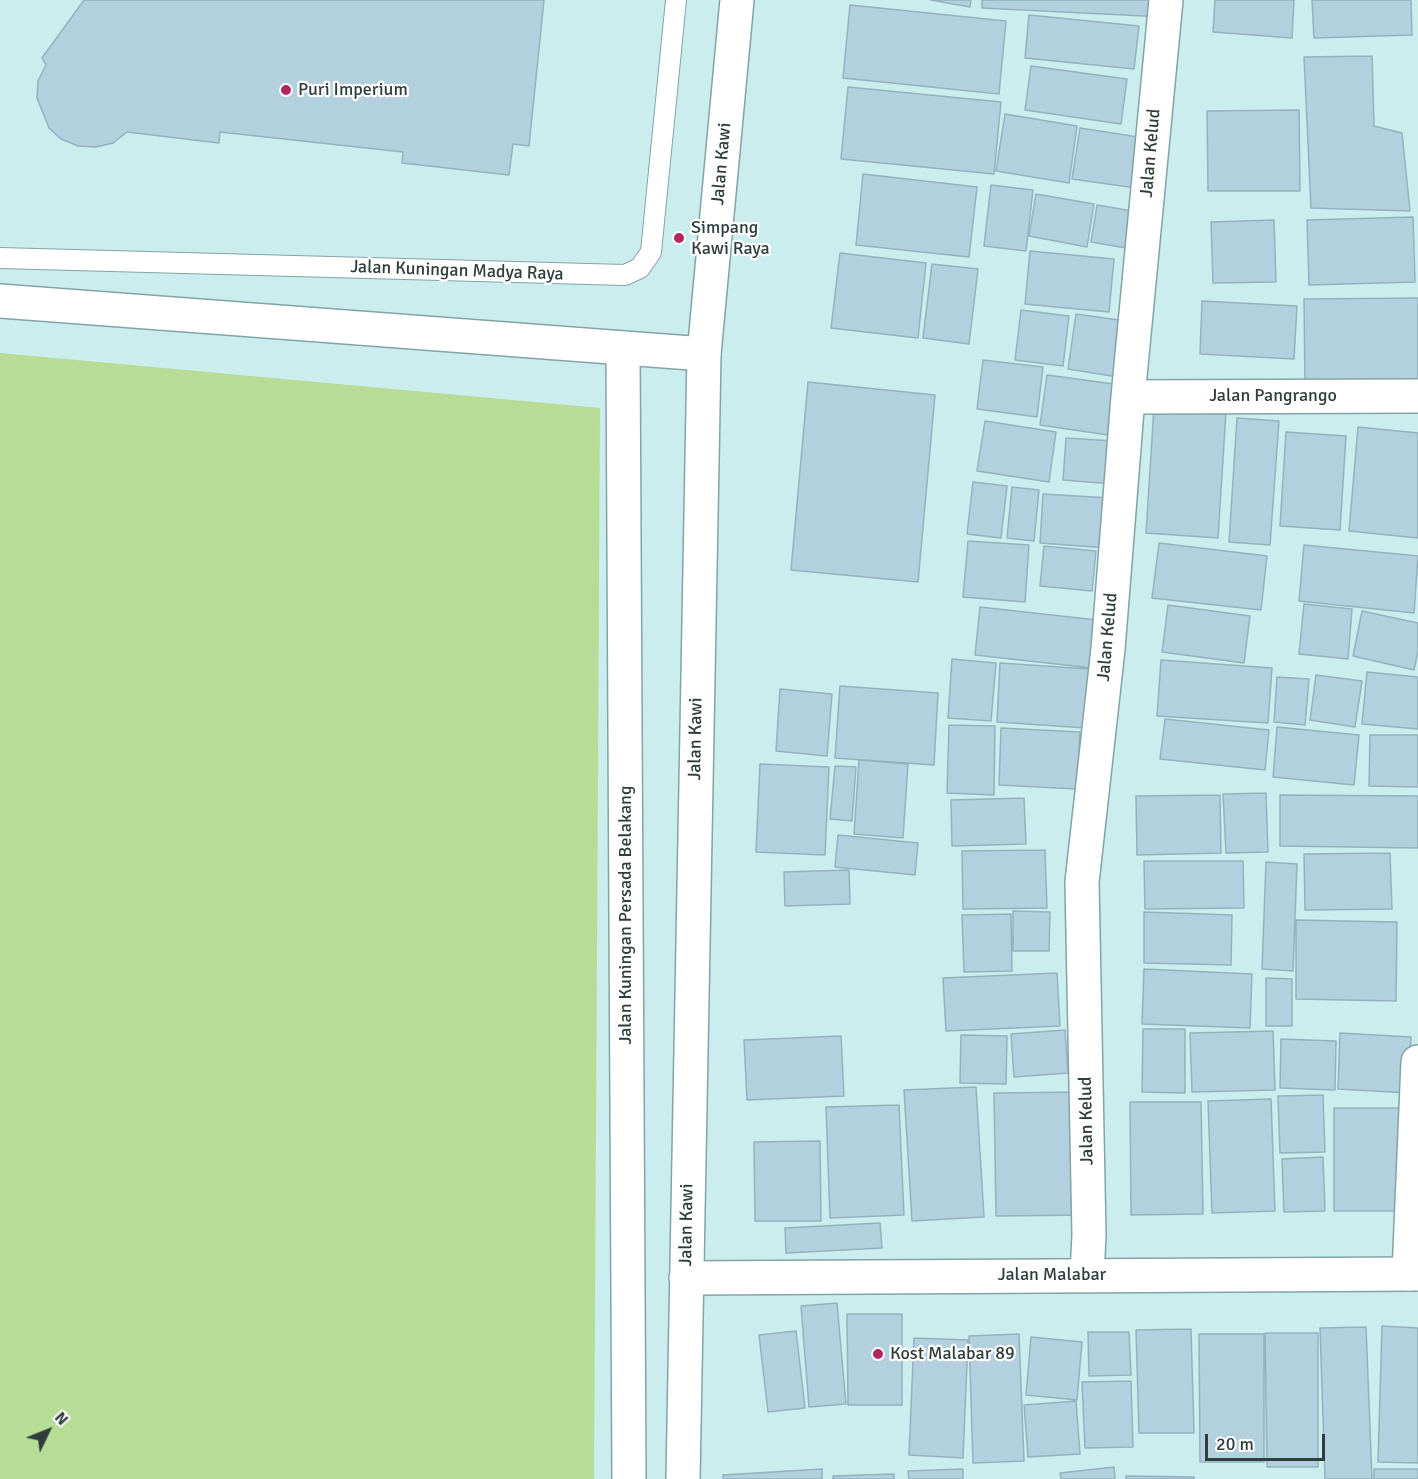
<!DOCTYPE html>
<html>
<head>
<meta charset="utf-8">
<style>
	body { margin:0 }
	#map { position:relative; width:1418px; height:1479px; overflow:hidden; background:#cbeded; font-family:Signika,sans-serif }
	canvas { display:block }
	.north { position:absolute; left:18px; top:1401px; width:60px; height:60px; -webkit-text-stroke:4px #fff; paint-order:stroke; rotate:47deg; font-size:16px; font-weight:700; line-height:24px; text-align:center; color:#2f3d3d }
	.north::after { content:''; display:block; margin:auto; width:21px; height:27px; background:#2f3d3d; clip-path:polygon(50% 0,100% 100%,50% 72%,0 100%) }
	.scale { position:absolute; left:1205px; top:1434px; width:120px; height:27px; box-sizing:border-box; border:3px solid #2f3d3d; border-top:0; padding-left:8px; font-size:18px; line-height:21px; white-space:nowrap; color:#2f3d3d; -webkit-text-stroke:4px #fff; paint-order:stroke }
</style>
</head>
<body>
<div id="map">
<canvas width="1418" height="1479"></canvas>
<div class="north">N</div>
<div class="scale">20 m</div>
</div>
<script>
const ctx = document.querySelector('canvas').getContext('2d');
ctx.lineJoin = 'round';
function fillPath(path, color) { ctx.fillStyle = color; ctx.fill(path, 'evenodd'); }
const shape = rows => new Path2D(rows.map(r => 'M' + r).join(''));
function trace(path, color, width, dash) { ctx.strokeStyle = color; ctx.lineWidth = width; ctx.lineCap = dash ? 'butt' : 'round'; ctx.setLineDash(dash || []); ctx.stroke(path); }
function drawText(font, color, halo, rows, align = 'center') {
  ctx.font = font + ' Signika,sans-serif'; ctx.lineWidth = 4.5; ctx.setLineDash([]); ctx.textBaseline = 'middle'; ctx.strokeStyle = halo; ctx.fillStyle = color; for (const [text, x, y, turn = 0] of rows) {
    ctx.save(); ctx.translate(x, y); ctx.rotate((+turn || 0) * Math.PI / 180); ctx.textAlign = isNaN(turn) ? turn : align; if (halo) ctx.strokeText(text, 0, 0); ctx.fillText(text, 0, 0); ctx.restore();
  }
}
fillPath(shape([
	[0,353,600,408,594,1479,0,1479]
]), '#b6dc95');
const building = shape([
	[84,0,544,0,529,146,513,144,509,175,402,163,403,152,220,132,219,143,127,132,113,143,96,147,78,146,61,139,49,128,37,98,38,81,46,65,42,58,84,0],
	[931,0,971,0,970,7,931,0],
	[982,0,1165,0,1164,17,982,8,982,0],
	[1215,0,1294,0,1292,38,1213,32,1215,0],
	[1312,0,1411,0,1412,35,1314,38,1312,0],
	[850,5,1006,21,999,94,843,78,850,5],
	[1029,15,1139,26,1134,69,1025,58,1029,15],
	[1372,56,1374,126,1402,133,1410,211,1311,208,1304,57,1372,56],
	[1031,66,1127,79,1121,124,1025,110,1031,66],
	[848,87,1001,102,994,174,841,159,848,87],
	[1299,110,1300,191,1208,191,1207,111,1299,110],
	[1005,114,1077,126,1069,183,996,171,1005,114],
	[1080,128,1151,139,1143,189,1072,179,1080,128],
	[863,174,977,187,969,257,856,245,863,174],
	[991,185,1033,190,1026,251,984,246,991,185],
	[1036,194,1094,204,1087,247,1029,236,1036,194],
	[1097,205,1144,213,1138,250,1091,242,1097,205],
	[1413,217,1415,282,1309,285,1307,220,1413,217],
	[1274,220,1276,282,1213,283,1211,222,1274,220],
	[1030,251,1114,259,1109,312,1025,304,1030,251],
	[840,253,926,263,918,338,831,328,840,253],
	[932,264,978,269,969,344,923,338,932,264],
	[1418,298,1418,386,1305,387,1304,299,1418,298],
	[1202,301,1297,306,1294,359,1200,354,1202,301],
	[1021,310,1069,316,1063,366,1015,360,1021,310],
	[1076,314,1126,321,1118,377,1068,369,1076,314],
	[983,360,1043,367,1037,417,977,409,983,360],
	[1047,375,1114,384,1108,435,1040,425,1047,375],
	[808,382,935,395,918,582,791,570,808,382],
	[1154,407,1226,412,1218,538,1146,533,1154,407],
	[1237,418,1279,421,1270,545,1229,542,1237,418],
	[985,421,1056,432,1049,482,977,471,985,421],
	[1358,427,1418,433,1418,538,1349,531,1358,427],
	[1286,432,1346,436,1340,530,1280,526,1286,432],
	[1066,438,1114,441,1112,484,1063,480,1066,438],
	[973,482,1007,486,1001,538,967,534,973,482],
	[1012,487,1039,490,1034,541,1007,538,1012,487],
	[1043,494,1111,498,1108,548,1040,543,1043,494],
	[968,541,1029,545,1025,602,963,597,968,541],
	[1159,543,1267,556,1261,610,1152,598,1159,543],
	[1304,545,1418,556,1414,613,1299,601,1304,545],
	[1044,546,1096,551,1092,591,1040,586,1044,546],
	[1304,604,1352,609,1348,659,1299,654,1304,604],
	[1168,605,1250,616,1244,663,1162,652,1168,605],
	[980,607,1097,620,1092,668,975,655,980,607],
	[1362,611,1418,623,1418,651,1414,670,1353,656,1362,611],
	[952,659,996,663,991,721,948,718,952,659],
	[1161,660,1272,668,1268,723,1157,716,1161,660],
	[1000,663,1090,669,1086,728,997,722,1000,663],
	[1367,672,1418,677,1418,729,1362,724,1367,672],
	[1316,675,1362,681,1355,727,1310,720,1316,675],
	[1277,677,1309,679,1305,725,1274,722,1277,677],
	[840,686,938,693,934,765,835,758,840,686],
	[780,689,832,694,827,756,776,751,780,689],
	[1165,719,1269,730,1265,770,1160,759,1165,719],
	[949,725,995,726,994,795,947,793,949,725],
	[1277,727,1359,735,1354,785,1273,777,1277,727],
	[1001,728,1080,732,1077,789,999,785,1001,728],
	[1370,735,1418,735,1418,787,1369,786,1370,735],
	[859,760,908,764,903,838,854,834,859,760],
	[760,764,829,767,825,855,756,852,760,764],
	[835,766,856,767,852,821,830,819,835,766],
	[1266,793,1268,852,1226,853,1223,794,1266,793],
	[1220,795,1221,853,1137,855,1136,796,1220,795],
	[1280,795,1418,796,1418,848,1280,846,1280,795],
	[1024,798,1026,844,952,846,951,800,1024,798],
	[838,835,918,843,915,875,835,867,838,835],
	[1045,850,1047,908,963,909,962,851,1045,850],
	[1390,853,1392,909,1305,910,1304,854,1390,853],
	[1144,861,1243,861,1244,908,1145,909,1144,861],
	[1266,862,1297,864,1293,971,1262,969,1266,862],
	[849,870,850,904,785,906,784,872,849,870],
	[1013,911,1050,912,1049,951,1013,951,1013,911],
	[1144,912,1232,915,1231,965,1144,963,1144,912],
	[1011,914,1012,971,964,972,962,915,1011,914],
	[1296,920,1397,922,1396,1001,1296,999,1296,920],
	[1144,969,1252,974,1250,1028,1142,1024,1144,969],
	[1057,973,1060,1026,946,1031,943,978,1057,973],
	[1266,978,1292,979,1292,1026,1266,1026,1266,978],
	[1143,1029,1185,1029,1185,1093,1142,1092,1143,1029],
	[1065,1030,1068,1073,1014,1077,1011,1034,1065,1030],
	[1273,1031,1275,1090,1192,1092,1190,1033,1273,1031],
	[1340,1033,1411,1037,1408,1093,1338,1089,1340,1033],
	[961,1035,1007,1036,1006,1084,960,1083,961,1035],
	[841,1036,844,1096,747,1100,744,1040,841,1036],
	[1281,1039,1336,1041,1335,1090,1280,1088,1281,1039],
	[976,1087,984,1217,912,1221,904,1090,976,1087],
	[1085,1092,1088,1215,996,1216,994,1093,1085,1092],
	[1323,1095,1325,1152,1280,1153,1278,1096,1323,1095],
	[1271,1099,1275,1211,1212,1213,1208,1101,1271,1099],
	[1130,1102,1201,1102,1203,1214,1131,1215,1130,1102],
	[899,1105,904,1215,830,1218,826,1107,899,1105],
	[1334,1108,1404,1108,1405,1211,1334,1211,1334,1108],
	[820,1141,821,1221,755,1221,754,1142,820,1141],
	[1323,1157,1325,1211,1284,1212,1282,1159,1323,1157],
	[880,1223,882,1248,786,1253,785,1228,880,1223],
	[837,1303,846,1404,809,1407,801,1306,837,1303],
	[847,1314,902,1314,902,1405,848,1405,847,1314],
	[1382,1326,1418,1328,1418,1463,1378,1462,1382,1326],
	[1366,1327,1372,1479,1325,1479,1320,1328,1366,1327],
	[1191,1329,1194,1433,1139,1433,1136,1330,1191,1329],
	[796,1331,805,1408,768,1412,759,1335,796,1331],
	[1088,1332,1129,1332,1131,1375,1089,1376,1088,1332],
	[1265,1333,1318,1333,1318,1467,1267,1467,1265,1333],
	[1019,1334,1024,1461,973,1463,969,1336,1019,1334],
	[1199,1334,1264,1334,1264,1462,1200,1462,1199,1334],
	[1031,1337,1082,1342,1077,1400,1026,1395,1031,1337],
	[914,1338,968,1340,963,1458,909,1455,914,1338],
	[1131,1381,1133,1447,1085,1448,1082,1382,1131,1381],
	[1076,1401,1080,1454,1028,1457,1024,1405,1076,1401],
	[1114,1467,1115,1479,1061,1479,1060,1473,1114,1467],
	[822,1469,822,1479,723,1479,723,1475,822,1469],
	[963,1469,963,1479,909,1479,908,1471,963,1469],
	[1374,1469,1418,1469,1418,1479,1374,1479,1374,1469],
	[894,1474,894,1479,833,1479,833,1476,894,1474],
	[1126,1476,1194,1477,1194,1479,1126,1479,1126,1476]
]);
fillPath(building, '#b3d0de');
trace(building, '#95b1be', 1.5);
const service = shape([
	[0,258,625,275,640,268,651,252,676,0]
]);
const minor = shape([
	[623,350,629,1479],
	[704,354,737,0],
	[1128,397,1418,396],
	[1409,1274,1418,1062],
	[1087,1275,1089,1235,1082,882,1108,649,1128,397,1166,0]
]);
const tertiary = shape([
	[0,301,704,354,683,1479],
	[686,1278,1418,1274]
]);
trace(service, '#83a4a4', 22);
trace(minor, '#83a4a4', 36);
trace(tertiary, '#83a4a4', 36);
trace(service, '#fff', 20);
trace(minor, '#fff', 33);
trace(tertiary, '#fff', 33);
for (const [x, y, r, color] of [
	[286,90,6,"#b12663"],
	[679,238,6,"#b12663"],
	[878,1354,6,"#b12663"]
]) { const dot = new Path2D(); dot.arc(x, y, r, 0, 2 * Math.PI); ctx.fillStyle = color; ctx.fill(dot); trace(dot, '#fff', 2); }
drawText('18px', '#2f3d3d', '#fff', [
	["Puri Imperium",298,90],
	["Simpang",691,228],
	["Kawi Raya",691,249],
	["Kost Malabar 89",890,1354]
], 'left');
drawText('18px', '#2f3d3d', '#fff', [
	["Jalan Kelud",1151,153,-85],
	["Jalan Kawi",722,164,-85],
	["Jalan Kuningan Madya Raya",457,271,2],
	["Jalan Pangrango",1273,396],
	["Jalan Kelud",1108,637,-85],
	["Jalan Kawi",696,739,-89],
	["Jalan Kuningan Persada Belakang",626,915,-90],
	["Jalan Kelud",1087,1121,-91],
	["Jalan Kawi",687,1225,-89],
	["Jalan Malabar",1052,1275]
]);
</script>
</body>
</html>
